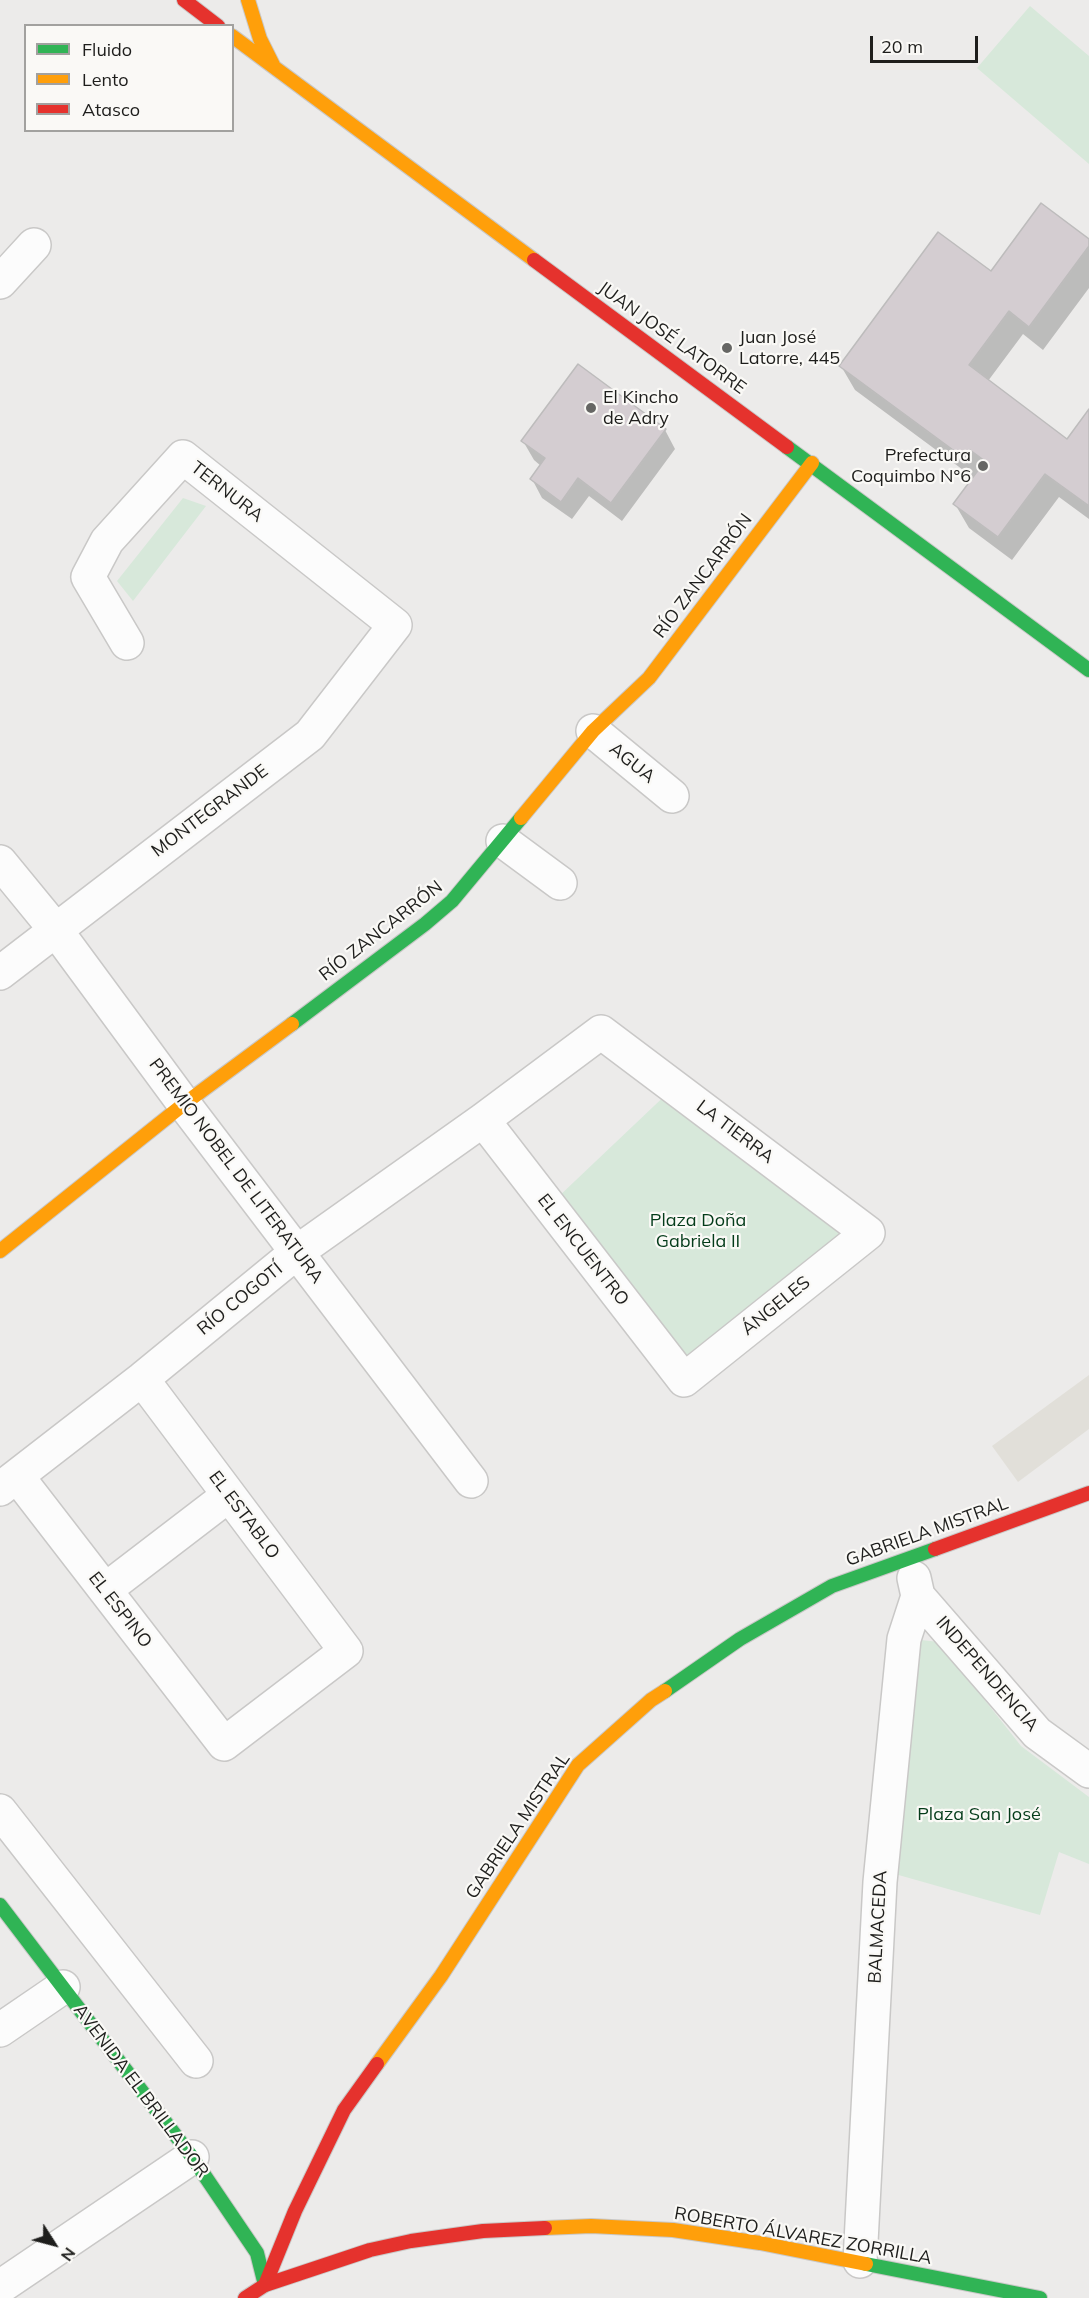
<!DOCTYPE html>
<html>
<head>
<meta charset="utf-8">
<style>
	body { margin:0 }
	#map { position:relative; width:1089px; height:2298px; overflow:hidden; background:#ecebea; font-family:Mulish,sans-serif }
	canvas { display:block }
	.legend { position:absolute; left:24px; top:24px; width:210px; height:108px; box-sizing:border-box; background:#faf9f6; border:2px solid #a2a19f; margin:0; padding:8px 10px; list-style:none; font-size:18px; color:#1e1e1c }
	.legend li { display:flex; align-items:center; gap:12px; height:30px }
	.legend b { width:30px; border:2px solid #a2a19f }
	.north { position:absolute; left:24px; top:2214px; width:60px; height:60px; -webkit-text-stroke:4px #faf9f6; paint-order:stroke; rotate:126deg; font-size:16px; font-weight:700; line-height:24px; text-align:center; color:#1e1e1c }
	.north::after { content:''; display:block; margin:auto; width:21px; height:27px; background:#1e1e1c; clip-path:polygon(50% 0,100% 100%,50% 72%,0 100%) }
	.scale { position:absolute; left:870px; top:36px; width:108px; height:27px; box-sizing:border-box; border:3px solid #1e1e1c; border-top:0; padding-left:8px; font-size:18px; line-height:21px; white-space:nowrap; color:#1e1e1c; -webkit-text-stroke:4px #faf9f6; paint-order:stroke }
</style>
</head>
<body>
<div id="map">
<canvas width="1089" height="2298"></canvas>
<ul class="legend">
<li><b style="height:8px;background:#30b455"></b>Fluido</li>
<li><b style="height:8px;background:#ff9f0a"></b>Lento</li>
<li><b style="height:8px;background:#e5322d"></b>Atasco</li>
</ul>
<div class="north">N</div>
<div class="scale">20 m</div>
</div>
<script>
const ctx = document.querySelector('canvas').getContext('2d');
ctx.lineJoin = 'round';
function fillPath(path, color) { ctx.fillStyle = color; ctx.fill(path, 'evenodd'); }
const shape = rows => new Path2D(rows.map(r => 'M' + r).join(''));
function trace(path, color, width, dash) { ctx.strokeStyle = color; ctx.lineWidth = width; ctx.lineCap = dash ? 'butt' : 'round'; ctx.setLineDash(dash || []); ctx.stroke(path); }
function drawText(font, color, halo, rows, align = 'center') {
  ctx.font = font + ' Mulish,sans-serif'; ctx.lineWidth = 4.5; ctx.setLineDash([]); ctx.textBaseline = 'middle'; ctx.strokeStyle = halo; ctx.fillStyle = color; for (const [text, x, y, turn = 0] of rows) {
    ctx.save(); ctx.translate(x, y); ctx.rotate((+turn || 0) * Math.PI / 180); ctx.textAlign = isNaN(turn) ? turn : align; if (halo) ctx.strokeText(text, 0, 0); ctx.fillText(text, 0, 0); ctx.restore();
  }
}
fillPath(shape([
	[1089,1375,1089,1429,1018,1482,992,1446]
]), '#e1dfd9');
fillPath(shape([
	[1030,6,1089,56,1089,164,977,68],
	[183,498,206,506,133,601,117,581],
	[674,1087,845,1234,684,1362,556,1199],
	[912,1639,939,1642,1021,1746,1089,1797,1089,1864,1059,1852,1040,1915,895,1874]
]), '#d7e8da');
fillPath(shape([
	[1089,241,1089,288,1043,350,1023,334,988,381,1067,441,1089,411,1089,519,1059,497,1012,560,969,528,955,504,974,478,855,390,841,366,991,273],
	[665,430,675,449,622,521,589,496,572,519,542,498,532,479,541,466,534,460,523,441]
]), '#0003');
const building = shape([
	[1041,203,1089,239,1089,246,1029,327,1009,311,969,365,1067,439,1089,409,1089,506,1045,474,998,537,953,504,985,461,970,450,964,458,839,366,938,232,991,271,1041,203],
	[578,364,666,429,611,503,578,478,561,502,530,479,545,458,521,441,578,364]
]);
fillPath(building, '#d4cdd1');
trace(building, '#bdbcbc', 1.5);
const street = shape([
	[0,282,34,245],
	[593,731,672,796],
	[503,841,560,883],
	[0,862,55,929,184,1104,471,1481],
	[0,973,310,735,395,625,183,457,107,541,88,577,127,643],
	[17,1476,224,1744,346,1651,142,1379],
	[0,1489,142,1379,297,1252,483,1120,601,1032,868,1233,684,1380,483,1120],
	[914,1578,918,1596,1037,1733,1089,1771],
	[105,1590,229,1495],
	[0,1811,196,2061],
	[0,2030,63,1987],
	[860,2261,880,1882,904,1639,918,1596],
	[0,2287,192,2157]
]);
const fast = shape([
	[787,447,1089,670],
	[292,1024,425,924,452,901,521,818],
	[665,1691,740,1639,832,1586,935,1549],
	[0,1905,192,2157,257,2253,265,2285],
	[866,2264,1040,2298]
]);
const slow = shape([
	[248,0,260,39,273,65],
	[232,36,534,260],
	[521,818,593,731,649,678,812,463],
	[0,1251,184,1104,292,1024],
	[377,2064,441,1976,578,1765,651,1700,665,1691],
	[545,2228,591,2226,673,2230,760,2243,866,2264]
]);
const jam = shape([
	[184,0,218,26],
	[534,260,787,447],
	[935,1549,1089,1493],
	[265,2285,295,2211,344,2110,377,2064],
	[245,2298,265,2285,370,2250,411,2241,483,2231,545,2228]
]);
trace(street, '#c9c8c7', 36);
trace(fast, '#c9c8c7', 16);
trace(slow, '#c9c8c7', 16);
trace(jam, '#c9c8c7', 16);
trace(street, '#fcfcfc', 33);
trace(fast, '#30b455', 14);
trace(slow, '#ff9f0a', 14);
trace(jam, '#e5322d', 14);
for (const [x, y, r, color] of [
	[727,348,6,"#666664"],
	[591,408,6,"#666664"],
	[983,466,6,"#666664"]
]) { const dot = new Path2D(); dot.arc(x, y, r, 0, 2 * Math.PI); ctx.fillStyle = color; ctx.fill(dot); trace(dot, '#faf9f6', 2); }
drawText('18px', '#1e1e1c', '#faf9f6', [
	["JUAN JOSÉ LATORRE",672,338,36],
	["TERNURA",227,492,38],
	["RÍO ZANCARRÓN",703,576,-53],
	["AGUA",632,763,39],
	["MONTEGRANDE",210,811,-37],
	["RÍO ZANCARRÓN",381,931,-38],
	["LA TIERRA",735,1132,37],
	["PREMIO NOBEL DE LITERATURA",236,1171,53],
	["EL ENCUENTRO",583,1250,52],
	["RÍO COGOTÍ",240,1299,-39],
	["ÁNGELES",776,1306,-39],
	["EL ESTABLO",244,1515,53],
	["GABRIELA MISTRAL",927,1532,-20],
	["EL ESPINO",120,1610,52],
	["INDEPENDENCIA",987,1674,49],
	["GABRIELA MISTRAL",518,1826,-56],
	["BALMACEDA",878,1927,-87],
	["AVENIDA EL BRILLADOR",141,2091,53],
	["ROBERTO ÁLVAREZ ZORRILLA",803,2236,10]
]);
drawText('18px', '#1e1e1c', '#faf9f6', [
	["Juan José",739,338],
	["Latorre, 445",739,359],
	["El Kincho",603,398],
	["de Adry",603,419],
	["Prefectura",971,456,"right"],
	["Coquimbo N°6",971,477,"right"]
], 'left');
drawText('18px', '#043c1a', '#faf9f6', [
	["Plaza Doña",698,1221],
	["Gabriela II",698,1242],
	["Plaza San José",979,1815]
]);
</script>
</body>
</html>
